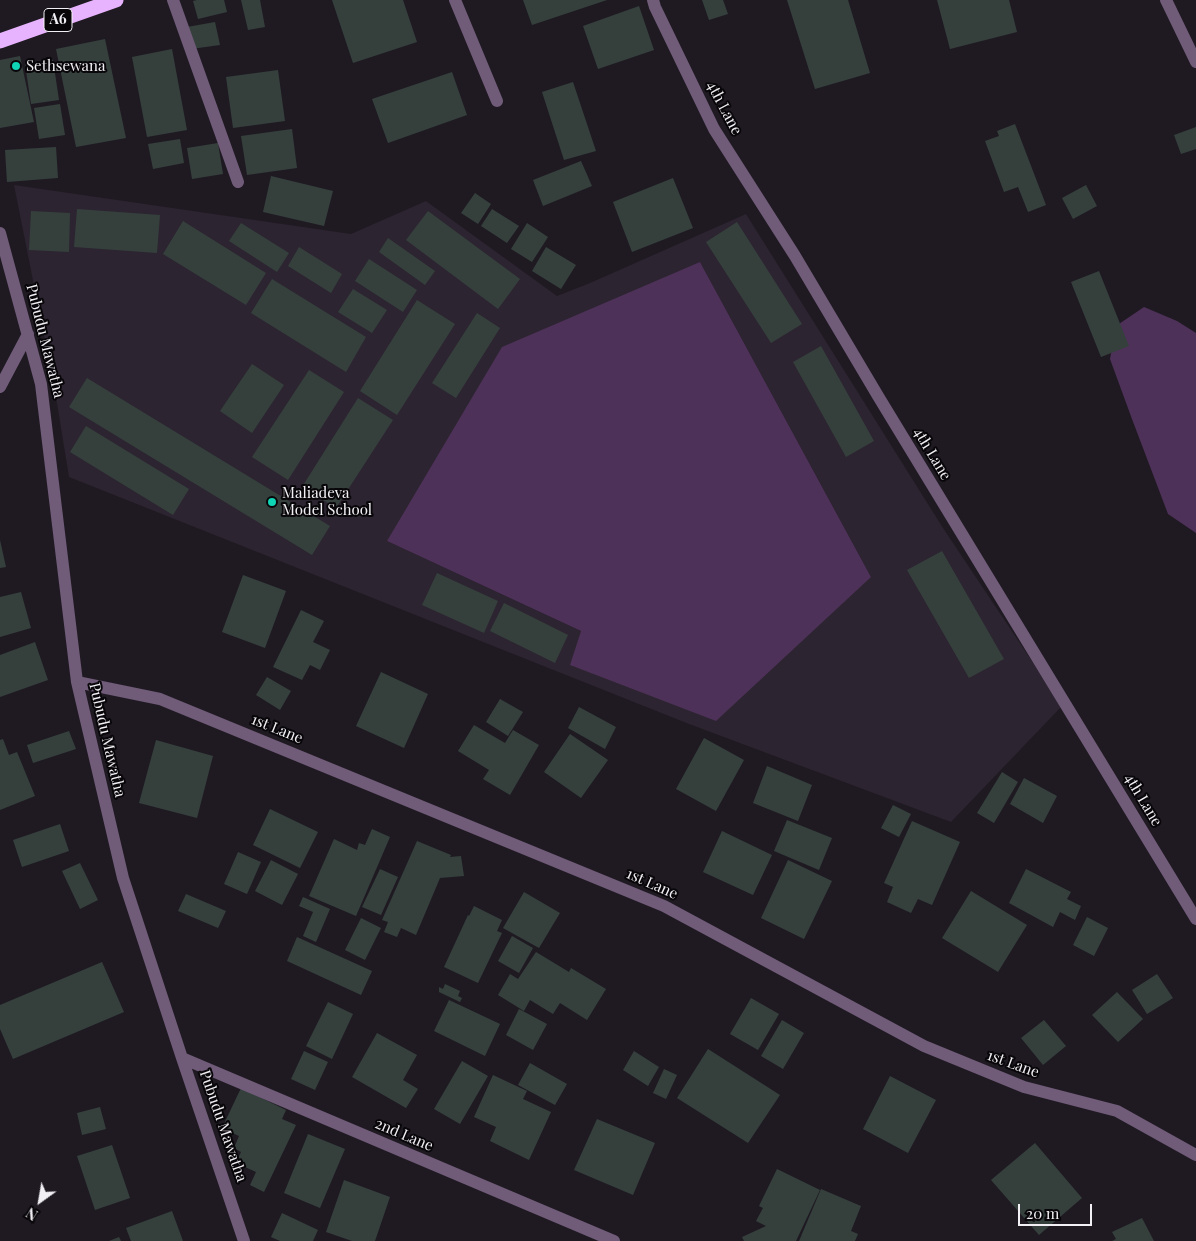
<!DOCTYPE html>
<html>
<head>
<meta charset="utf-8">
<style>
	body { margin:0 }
	#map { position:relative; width:1196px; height:1241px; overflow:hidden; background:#1f1a22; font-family:"Playfair Display",serif }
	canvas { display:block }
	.north { position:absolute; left:15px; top:1176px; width:50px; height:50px; -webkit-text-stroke:4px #080609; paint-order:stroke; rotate:212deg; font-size:14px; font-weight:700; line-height:20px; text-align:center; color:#f3f0f5 }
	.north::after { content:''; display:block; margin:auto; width:18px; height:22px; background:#f3f0f5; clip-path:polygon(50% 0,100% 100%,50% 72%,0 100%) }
	.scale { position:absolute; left:1018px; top:1204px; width:74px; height:22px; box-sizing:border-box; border:2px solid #f3f0f5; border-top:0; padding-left:6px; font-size:15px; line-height:18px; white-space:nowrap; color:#f3f0f5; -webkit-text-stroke:4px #080609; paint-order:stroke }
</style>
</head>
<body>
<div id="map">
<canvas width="1196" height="1241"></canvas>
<div class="north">N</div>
<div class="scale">20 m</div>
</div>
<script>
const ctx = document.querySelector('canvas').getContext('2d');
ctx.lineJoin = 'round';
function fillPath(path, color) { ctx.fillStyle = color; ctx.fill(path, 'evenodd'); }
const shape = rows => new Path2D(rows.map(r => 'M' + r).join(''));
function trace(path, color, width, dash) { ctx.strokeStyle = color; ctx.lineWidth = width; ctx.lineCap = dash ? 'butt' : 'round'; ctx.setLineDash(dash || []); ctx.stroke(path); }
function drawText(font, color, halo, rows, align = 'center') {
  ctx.font = font + ' "Playfair Display",serif'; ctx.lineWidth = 4; ctx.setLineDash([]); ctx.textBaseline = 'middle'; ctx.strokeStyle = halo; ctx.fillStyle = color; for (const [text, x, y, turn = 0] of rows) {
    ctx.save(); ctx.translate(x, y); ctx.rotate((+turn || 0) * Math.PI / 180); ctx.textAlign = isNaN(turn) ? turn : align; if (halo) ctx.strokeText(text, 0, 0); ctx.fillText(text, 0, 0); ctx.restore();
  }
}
fillPath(shape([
	[14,185,351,234,426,201,557,296,590,283,746,214,943,528,1062,706,951,822,689,724,69,477,55,391],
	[700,262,871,577,571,665,581,631,387,541]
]), '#2c2430');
fillPath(shape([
	[700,262,871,577,716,721,570,665,581,631,387,541,502,347],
	[1144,307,1177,321,1196,333,1196,533,1168,514,1132,419,1110,359,1116,326]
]), '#4e3159');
fillPath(shape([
	[197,0,224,0,227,12,198,19,193,1],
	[241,0,260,0,265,27,248,30],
	[332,0,403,0,417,42,353,63],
	[523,0,607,0,532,25],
	[702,0,723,0,728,14,709,20],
	[787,0,848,0,870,73,815,89],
	[937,0,1009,0,1017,32,950,49],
	[639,6,654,50,598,69,583,26],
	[215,22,220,45,191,49,187,27],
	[105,39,126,138,76,147,56,49],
	[172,49,187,130,147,137,132,57],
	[20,56,34,122,0,128,0,60],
	[53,60,59,100,31,104,25,64],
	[278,70,285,121,233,128,226,77],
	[452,72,467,115,388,143,372,99],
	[573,82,596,151,564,160,542,92],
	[60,104,65,135,39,139,34,108],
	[1015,124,1046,205,1028,212,1018,187,1004,192,985,141,999,136,997,131],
	[1196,127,1196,149,1181,154,1174,135],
	[292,129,297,168,247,175,241,136],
	[180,139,184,163,153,169,148,144],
	[218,143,223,174,192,179,187,148],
	[56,147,58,178,7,182,5,150],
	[581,161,592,186,543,206,533,180],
	[271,176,333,191,324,226,263,212],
	[673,178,693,228,632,252,613,202],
	[1086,185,1097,206,1073,219,1062,198],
	[475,193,491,204,478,224,461,213],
	[77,209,160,215,157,253,74,247],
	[492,209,519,226,507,243,481,226],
	[31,211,70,213,69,252,29,250],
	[428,211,520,279,498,309,406,240],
	[183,221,266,273,246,305,163,254],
	[737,222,802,324,771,343,706,242],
	[241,223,289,253,277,272,229,241],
	[527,223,548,237,532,262,511,249],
	[388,238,435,271,425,285,379,252],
	[299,247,342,274,331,293,288,266],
	[546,247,576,265,561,289,532,271],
	[369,259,417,290,403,312,355,281],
	[1099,271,1129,346,1101,357,1071,282],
	[272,279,366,337,346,372,251,313],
	[353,289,387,310,372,333,338,312],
	[417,300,455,324,397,415,360,391],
	[477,313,500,328,456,398,432,383],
	[821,346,874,441,846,457,793,362],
	[252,364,284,385,252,433,220,411],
	[309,370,344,392,288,480,252,457],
	[87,378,330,526,312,555,69,407],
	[358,398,393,420,336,508,302,487],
	[86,426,189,489,173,515,70,452],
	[0,540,6,567,0,568],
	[942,551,1004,659,969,678,907,570],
	[437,573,498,601,484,633,422,605],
	[243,575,286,591,265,648,222,632],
	[21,592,31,628,0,637,0,597],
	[504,603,568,635,555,663,490,631],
	[301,610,324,621,313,642,330,650,320,670,310,665,302,680,273,667],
	[35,642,48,680,0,697,0,655],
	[381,672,428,694,404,748,356,726],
	[267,677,291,691,280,710,256,695],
	[500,699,523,712,508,736,486,722],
	[579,707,616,727,605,749,568,728],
	[474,725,505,743,513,730,539,745,510,795,483,779,489,770,458,751],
	[69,731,76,749,33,763,27,745],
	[570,734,608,760,581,798,544,772],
	[704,738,744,760,716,811,676,789],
	[3,739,9,755,17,752,35,796,0,810,0,740],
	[156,740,213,756,197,818,139,803],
	[767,766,812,785,798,821,753,803],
	[1002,772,1018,782,994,823,977,813],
	[1024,778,1057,796,1043,823,1010,804],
	[893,805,911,814,899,837,881,828],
	[270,809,318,832,300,868,253,845],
	[787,820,832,838,819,870,774,851],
	[912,821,960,842,932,905,918,899,911,913,887,902,893,887,884,883],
	[60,824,69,851,22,867,13,840],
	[372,829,390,837,356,916,309,896,334,839,357,850,359,843,365,845],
	[722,831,772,855,753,895,703,872],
	[417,841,451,855,450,857,461,856,464,876,440,878,416,935,401,928,397,937,384,932,388,922,382,920],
	[238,852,261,862,247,894,224,884],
	[271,860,298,874,282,905,255,891],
	[788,860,832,881,804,939,761,918],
	[80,863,98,900,80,909,62,871],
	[380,869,398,877,381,915,362,907],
	[1026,869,1071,892,1067,899,1081,906,1075,920,1060,912,1053,927,1009,903],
	[971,891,1027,925,998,972,942,938],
	[524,892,560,913,539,948,503,928],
	[186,894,226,911,218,928,178,911],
	[303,897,330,909,316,942,303,936,313,912,299,906],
	[474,906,502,920,497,931,502,933,478,983,444,967,468,915,469,916],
	[1087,917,1108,928,1094,956,1073,945],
	[361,918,381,928,365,960,345,950],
	[512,936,533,948,519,973,498,961],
	[297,937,372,971,361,995,287,961],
	[536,952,569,972,571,968,606,989,587,1020,560,1003,553,1014,530,1000,524,1011,498,995,510,974,518,979],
	[102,962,124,1012,13,1059,0,1029,0,1005],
	[1157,974,1173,998,1147,1014,1132,990],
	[445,984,460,991,458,996,462,998,460,1002,439,992,439,987,443,989],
	[1117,992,1143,1019,1118,1042,1092,1015],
	[751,998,779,1014,758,1050,730,1034],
	[449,1000,500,1024,485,1056,434,1031],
	[328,1002,353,1014,332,1059,306,1046],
	[519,1009,547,1024,533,1050,506,1035],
	[782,1020,804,1033,783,1069,761,1056],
	[1044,1020,1066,1046,1043,1065,1021,1038],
	[377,1033,417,1055,403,1080,418,1089,406,1108,352,1077],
	[708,1049,780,1095,748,1143,677,1098],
	[304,1051,328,1062,315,1090,291,1079],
	[634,1051,659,1067,648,1086,623,1070],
	[462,1061,488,1076,460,1124,434,1109],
	[530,1063,567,1084,555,1105,518,1085],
	[664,1069,677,1075,666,1099,653,1093],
	[493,1075,527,1091,523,1099,551,1112,529,1160,490,1141,496,1127,474,1117],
	[890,1076,936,1100,908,1153,863,1129],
	[241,1088,286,1110,282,1119,296,1125,264,1192,250,1185,256,1172,236,1163,241,1152,234,1148,239,1136,222,1128],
	[100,1107,106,1129,82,1135,77,1113],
	[597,1119,655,1143,633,1195,574,1170],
	[308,1134,345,1149,320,1208,284,1193],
	[1035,1143,1082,1198,1039,1235,991,1180],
	[112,1145,130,1198,95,1210,77,1156],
	[777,1169,820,1190,796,1241,744,1241,742,1237,766,1226,756,1221,763,1208,759,1206],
	[344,1180,390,1197,375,1241,352,1241,326,1232],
	[821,1189,861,1206,851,1231,858,1234,855,1241,799,1241],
	[172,1211,183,1241,131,1241,126,1228],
	[282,1213,318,1230,313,1241,280,1241,271,1237],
	[1142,1218,1154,1241,1112,1241,1116,1239,1112,1232],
	[119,1237,121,1241,109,1241]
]), '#35403d');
trace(shape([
	[173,0,238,182],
	[455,0,497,101],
	[653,0,655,7,714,129,795,256,878,396,1196,919],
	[1166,0,1196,62],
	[0,233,41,384,77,682,123,878,182,1058,244,1241],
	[0,387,28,334],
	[77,682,160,699,664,906,924,1046,1024,1087,1117,1111,1196,1155],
	[182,1058,614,1241]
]), '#705b79', 12);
trace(shape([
	[0,41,116,0]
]), '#e8b3fe', 15);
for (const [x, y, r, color] of [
	[16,66,5,"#0fd5b4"],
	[272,502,5,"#0fd5b4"]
]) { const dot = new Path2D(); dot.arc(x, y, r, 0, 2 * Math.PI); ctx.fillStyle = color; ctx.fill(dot); trace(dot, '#080609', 2); }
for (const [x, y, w] of [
	[58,20,28]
]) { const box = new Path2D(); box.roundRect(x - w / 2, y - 11.5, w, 23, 4); ctx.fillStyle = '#080609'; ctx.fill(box); trace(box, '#f3f0f5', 1); }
drawText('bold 14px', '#f3f0f5', null, [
	["A6",58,20]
]);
drawText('15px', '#f3f0f5', '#080609', [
	["Sethsewana",26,66],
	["Maliadeva",282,493],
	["Model School",282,510]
], 'left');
drawText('15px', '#f3f0f5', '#080609', [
	["4th Lane",724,108,62],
	["Pubudu Mawatha",45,341,76],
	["4th Lane",932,454,59],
	["1st Lane",277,729,22],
	["Pubudu Mawatha",107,740,77],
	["4th Lane",1143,800,59],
	["1st Lane",652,884,24],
	["1st Lane",1013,1064,20],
	["Pubudu Mawatha",223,1126,71],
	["2nd Lane",404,1135,23]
]);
</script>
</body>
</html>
